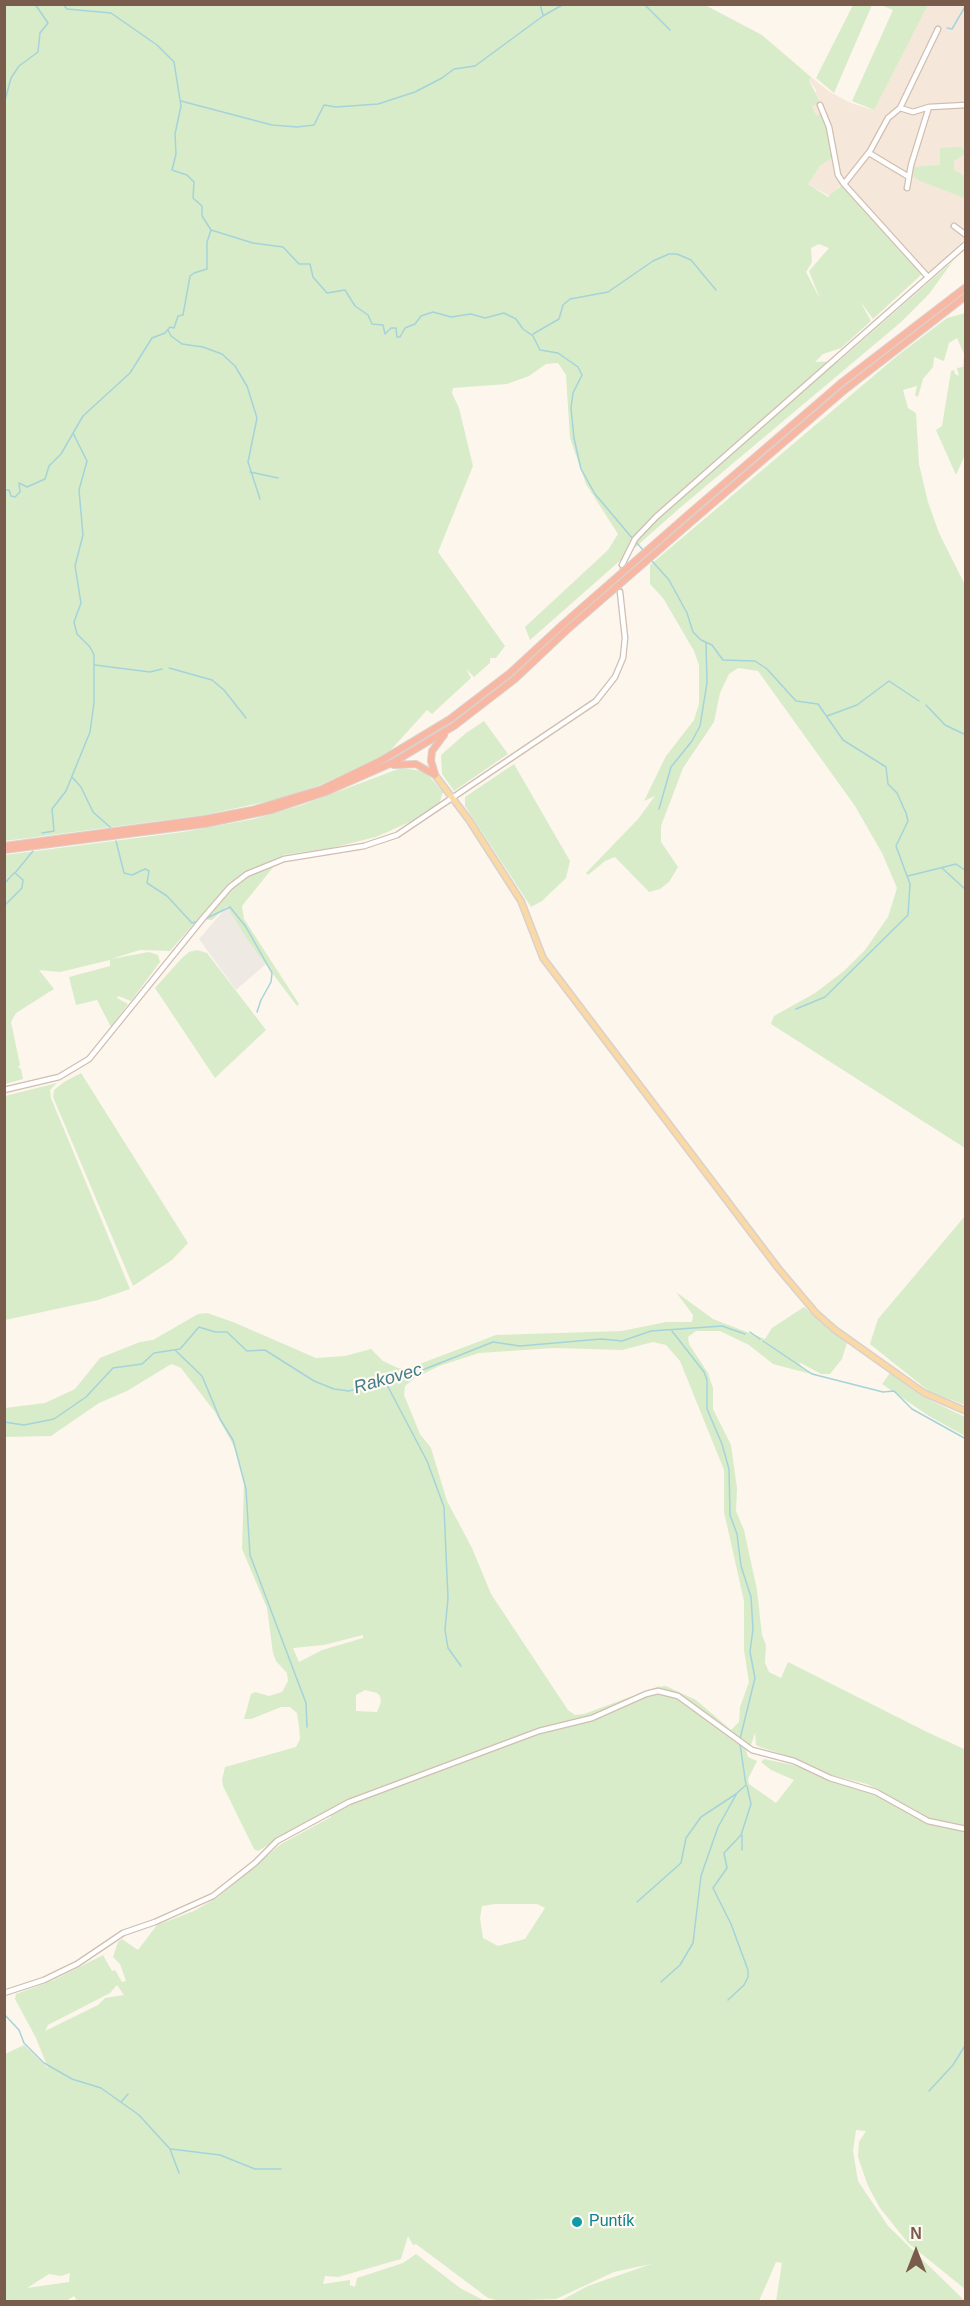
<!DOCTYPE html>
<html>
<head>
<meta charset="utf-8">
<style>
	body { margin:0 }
	#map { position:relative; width:970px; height:2306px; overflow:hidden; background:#fdf6ec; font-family:Arial,sans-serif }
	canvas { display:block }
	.frame { position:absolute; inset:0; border:6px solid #7a5c4d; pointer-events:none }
	.north { position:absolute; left:886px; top:2222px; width:60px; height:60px; -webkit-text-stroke:4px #fffaf3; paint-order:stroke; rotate:0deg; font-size:16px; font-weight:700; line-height:24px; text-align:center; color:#7a5c4d }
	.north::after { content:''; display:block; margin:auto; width:21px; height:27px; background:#7a5c4d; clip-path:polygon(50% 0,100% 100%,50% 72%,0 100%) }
</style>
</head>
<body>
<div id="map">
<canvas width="970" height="2306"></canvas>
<div class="frame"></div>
<div class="north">N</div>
</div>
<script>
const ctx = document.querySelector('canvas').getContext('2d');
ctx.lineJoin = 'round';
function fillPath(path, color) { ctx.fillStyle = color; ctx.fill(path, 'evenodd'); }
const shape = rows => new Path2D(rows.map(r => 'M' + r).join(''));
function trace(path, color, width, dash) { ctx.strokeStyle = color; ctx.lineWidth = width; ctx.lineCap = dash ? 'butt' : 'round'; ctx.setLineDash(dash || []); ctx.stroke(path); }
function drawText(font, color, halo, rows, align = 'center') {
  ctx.font = font + ' Arial,sans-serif'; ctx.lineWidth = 4.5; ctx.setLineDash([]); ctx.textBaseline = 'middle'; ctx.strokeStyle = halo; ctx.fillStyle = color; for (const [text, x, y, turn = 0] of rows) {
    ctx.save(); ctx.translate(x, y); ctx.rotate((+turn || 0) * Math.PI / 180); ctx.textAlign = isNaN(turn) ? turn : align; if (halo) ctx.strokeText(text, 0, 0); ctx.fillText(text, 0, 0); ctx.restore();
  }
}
fillPath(shape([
	[928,5,965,5,965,239,930,273,925,271,843,181,831,197,808,184,820,166,832,158,822,113,816,115,812,106,816,90,809,80,811,77,830,92,851,103,873,110]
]), '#f5e8da');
fillPath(shape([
	[228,905,246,938,266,964,236,990,199,939]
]), '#efe9e4');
fillPath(shape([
	[4,5,705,5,762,35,811,77,809,80,820,103,812,106,816,115,822,113,828,126,833,153,832,158,820,166,808,184,828,197,843,184,922,274,873,319,860,301,871,321,841,348,823,354,815,362,839,361,953,261,929,294,900,323,681,507,530,640,525,627,608,550,618,534,586,484,570,438,566,375,558,363,546,364,529,376,507,384,453,388,452,393,459,408,473,466,438,552,505,646,496,658,490,658,490,663,474,677,466,669,471,678,432,714,427,710,388,753,321,785,274,800,204,815,5,841],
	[819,244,829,248,809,271,820,299,806,272,812,262,811,248],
	[853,5,872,5,834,93,816,78],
	[881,5,928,5,874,110,852,101,893,10],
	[961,147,966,153,954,161,954,170,965,176,965,198,920,181,912,175,912,167,940,165,940,148],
	[965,313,965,455,956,475,936,430,942,426,951,371,954,370,955,374,959,376,957,368,963,367,964,354,957,338,949,343,944,361,934,357,933,367,923,379,918,397,915,395,917,386,903,390,908,408,916,413,919,464,928,502,939,533,965,585,965,1148,771,1024,774,1016,815,993,844,971,865,950,888,917,897,888,882,853,855,806,758,671,738,668,729,674,720,693,714,722,683,768,661,826,661,842,678,867,669,882,660,889,649,892,615,857,605,861,588,875,586,873,638,819,655,796,644,801,666,756,694,720,699,704,699,665,694,651,663,598,650,584,650,565,897,356,947,318],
	[484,721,508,754,454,791,442,774,441,755,466,733],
	[514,764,570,861,566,878,542,901,531,907,465,806,465,797],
	[401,768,422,771,429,776,443,792,439,804,412,821,376,837,331,848,283,855,242,906,244,919,299,1004,297,1006,246,938,227,906,212,920,198,919,170,951,140,950,111,959,149,952,158,955,160,962,131,1001,118,996,117,998,128,1004,111,1027,97,1000,76,1005,69,977,110,966,110,960,60,972,39,970,54,989,16,1013,11,1022,20,1065,18,1067,21,1069,23,1079,5,1084,5,855,183,832,254,819,302,805],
	[197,950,207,953,266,1030,215,1078,155,988,181,959,189,952],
	[81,1073,188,1243,172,1260,133,1286,53,1097,54,1090,64,1082],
	[57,1083,50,1090,51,1098,130,1289,98,1300,5,1320,5,1096],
	[965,1216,965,1405,930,1392,870,1344,878,1319],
	[676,1292,713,1319,765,1339,772,1328,804,1307,847,1343,842,1359,830,1374,821,1374,799,1362,802,1368,822,1377,773,1364,749,1345,720,1331,696,1331,688,1337,689,1344,708,1373,713,1388,713,1409,731,1445,737,1488,736,1511,744,1530,757,1590,762,1635,766,1645,765,1663,769,1672,781,1678,788,1662,925,1731,964,1749,965,1746,965,2289,908,2243,880,2208,868,2186,858,2157,859,2142,866,2131,856,2130,853,2151,858,2181,888,2226,965,2301,776,2301,782,2263,776,2262,759,2301,560,2301,588,2286,651,2264,614,2272,556,2299,500,2301,488,2298,416,2244,413,2245,408,2236,401,2259,338,2277,325,2276,323,2284,350,2280,350,2285,355,2287,357,2278,403,2263,416,2254,460,2288,485,2301,78,2302,74,2296,66,2301,5,2301,5,2054,24,2045,48,2068,36,2038,15,1999,16,1994,54,1980,103,1955,112,1971,115,1970,122,1982,126,1981,120,1964,113,1957,118,1942,122,1939,138,1950,157,1925,194,1911,218,1897,281,1844,331,1817,328,1810,258,1851,254,1849,223,1786,222,1780,225,1767,296,1747,300,1739,299,1727,297,1713,290,1707,281,1707,251,1719,244,1719,251,1694,255,1692,269,1696,282,1692,288,1681,287,1673,276,1661,273,1653,267,1608,242,1549,244,1483,236,1450,215,1412,181,1368,172,1364,168,1366,127,1391,99,1403,51,1436,5,1437,5,1408,45,1403,75,1389,100,1358,140,1342,153,1340,198,1314,207,1313,233,1322,316,1358,345,1356,371,1349,383,1361,398,1368,409,1368,496,1335,622,1331,666,1322,692,1322,693,1315],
	[653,1342,666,1345,680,1361,724,1470,724,1512,744,1601,744,1650,749,1682,740,1707,739,1722,731,1730,696,1700,666,1686,657,1687,584,1714,575,1715,568,1710,491,1594,472,1548,447,1501,431,1448,420,1434,404,1395,405,1386,415,1378,439,1366,479,1353,554,1348,622,1350],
	[363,1635,363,1638,322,1650,299,1662,293,1648,324,1645],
	[365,1690,377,1693,380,1696,381,1702,377,1712,356,1711,356,1695],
	[755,1733,756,1745,760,1747,800,1760,831,1775,867,1784,917,1811,912,1816,883,1798,853,1786,793,1765,764,1759,761,1762,771,1770,794,1780,776,1803,749,1784,748,1779,757,1761,748,1757,746,1749,747,1745,751,1745],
	[495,1904,537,1904,545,1908,525,1939,498,1946,483,1938,480,1918,482,1906],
	[117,1985,124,1995,105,1998,98,2005,45,2031,48,2025,110,1993],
	[70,2273,69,2282,27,2288,49,2274,61,2276],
	[890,1373,921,1396,965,1417,965,1436,929,1416,882,1384]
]), '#d8ecc9');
trace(shape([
	[540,4,543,15],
	[644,4,670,30],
	[947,28,952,29,966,5],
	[181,101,272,125,297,127,314,125,324,105,336,107,378,104,415,92,442,78,454,69,475,66,543,16,564,4],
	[4,104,11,78,19,66,38,52,40,33,48,23,35,4],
	[211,230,253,243,283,247,299,264,310,264,313,277,327,293,345,290,355,306,368,315,372,324,383,325,385,334,391,328,396,328,397,337,400,337,405,328,415,324,421,316,433,312,451,317,471,314,485,318,504,313,516,319,523,329,533,336,540,350,558,353,578,367,582,375,573,393,571,408,574,438,581,469,595,494,633,539],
	[168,330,171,336,182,344,203,347,222,354,235,366,247,386,257,418,248,462,260,499],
	[533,334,559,319,563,305,570,299,608,292,653,261,669,254,677,254,691,260,716,290],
	[250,472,278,478],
	[4,490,9,490,11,496,15,497,20,492,19,483,27,487,45,479,49,466,61,454,83,416,130,373,152,338,165,333,170,327,174,328,178,316,183,315,190,276,194,273,207,269,207,242,211,230,202,216,202,206,193,198,194,182,187,175,172,170,176,154,175,134,181,106,174,62,157,45,111,13,67,9,63,4],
	[636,542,643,550],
	[652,561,669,580,687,613,693,632,701,640,712,645,723,660,755,661,767,669,796,701,818,704,843,740,886,767,888,784,897,793,906,813,908,821,896,846,910,884,908,915,825,997,796,1009],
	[95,665,150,672,162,669],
	[169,668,212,680,224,690,246,718],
	[926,705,945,725,966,735],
	[827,716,857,705,889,681,919,701],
	[72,777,81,787,93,812,111,828],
	[659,809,671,767,692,741,700,726,707,683,706,643],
	[42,833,54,831,52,809,66,791,90,732,94,703,94,655,90,647,77,634,74,622,81,603,75,566,83,535,79,490,87,461,73,433],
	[116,841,124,873,132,875,145,869,149,871,147,883,167,896,192,923,195,922],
	[942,868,966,890],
	[908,876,956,864,966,871],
	[4,884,14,873],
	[4,906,22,888,23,880,15,873,33,851],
	[205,919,230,907,246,927,272,973,271,982,261,1000,257,1012],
	[672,1331,704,1372,707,1380,707,1409,722,1444,729,1469,730,1515,737,1534,741,1566,751,1597,753,1629,750,1652,755,1678,740,1739],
	[750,1332,760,1339],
	[763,1341,812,1374,883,1392,894,1391,912,1409,966,1439],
	[176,1351,202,1376,220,1419,233,1440,246,1489,250,1555,306,1703,307,1727],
	[386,1383,427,1461,444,1507,448,1598,445,1630,448,1648,461,1666],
	[4,1422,24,1425,54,1419,86,1397,113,1368,142,1364,154,1353,180,1349,199,1327,215,1332,227,1332,247,1351,265,1350,314,1381,334,1389,349,1391,425,1369,493,1342,520,1346,601,1339,622,1341,651,1331,722,1326,745,1334],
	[742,1835,742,1850],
	[637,1902,681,1863,686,1838,701,1817,736,1794],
	[661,1982,680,1965,693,1943,701,1876,718,1827,737,1793,746,1785,740,1744],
	[728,2000,744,1985,748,1977,748,1970,731,1924,713,1888,727,1868,724,1853,741,1835,751,1804,747,1786],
	[4,2014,19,2030,24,2043,44,2063,72,2079,101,2088,139,2115,170,2149,179,2173],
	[929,2091,953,2065,966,2044],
	[121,2102,128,2094],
	[171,2149,220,2155,255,2169,281,2169]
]), '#a5d3da', 1.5);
trace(shape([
	[620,592,622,565]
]), '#dcd0c4', 4.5, [4.5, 2]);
const minor = shape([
	[820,105,829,127,838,175,844,184],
	[900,108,913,112,929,107],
	[869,153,909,177],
	[907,188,911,165,929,107,966,105],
	[954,226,966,235],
	[928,277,844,184,870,151,888,118,900,108,938,29],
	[622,565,635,539,656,517,966,244],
	[4,1090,59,1077,89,1059,204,917,230,887,247,874,284,859,364,846,397,835,596,701,615,677,623,658,625,638,620,592],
	[4,1993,44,1980,77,1964,123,1933,155,1922,213,1896,255,1863,277,1841,349,1802,539,1731,592,1718,646,1694,658,1691,678,1696,752,1750,794,1761,830,1778,876,1792,928,1821,966,1829]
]);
const major = shape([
	[435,775,469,820,521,901,543,958,778,1268,816,1313,834,1329,924,1393,966,1411]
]);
const highway = shape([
	[691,512,841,383,966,287],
	[696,518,846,389,966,296],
	[394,765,416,764,435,775],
	[435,774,431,761,432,751,444,735],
	[4,846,205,819,252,810,322,789,382,760,450,719,510,673,562,625],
	[4,850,205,824,272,810,326,792,394,762,454,726,515,679,567,630]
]);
trace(minor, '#d1beb0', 7);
trace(major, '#dad1cd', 8);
trace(highway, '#dad1cd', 8);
trace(minor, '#fff', 4.5);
trace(major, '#fbd9a5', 5);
trace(highway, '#f7b7a3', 6);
const highwayBridge = shape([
	[562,625,691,512],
	[567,630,696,518]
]);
trace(highwayBridge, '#dad1cd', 8, []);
trace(highwayBridge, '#f7b7a3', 6);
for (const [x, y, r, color] of [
	[577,2222,6,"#0f9aa8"]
]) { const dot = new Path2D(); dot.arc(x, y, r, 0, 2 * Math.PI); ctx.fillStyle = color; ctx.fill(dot); trace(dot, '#fffaf3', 2); }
drawText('16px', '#0d838f', '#fffaf3', [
	["Puntík",589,2222]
], 'left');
drawText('italic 18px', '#437c86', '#fffaf3', [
	["Rakovec",388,1379,-16]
]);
</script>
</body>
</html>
